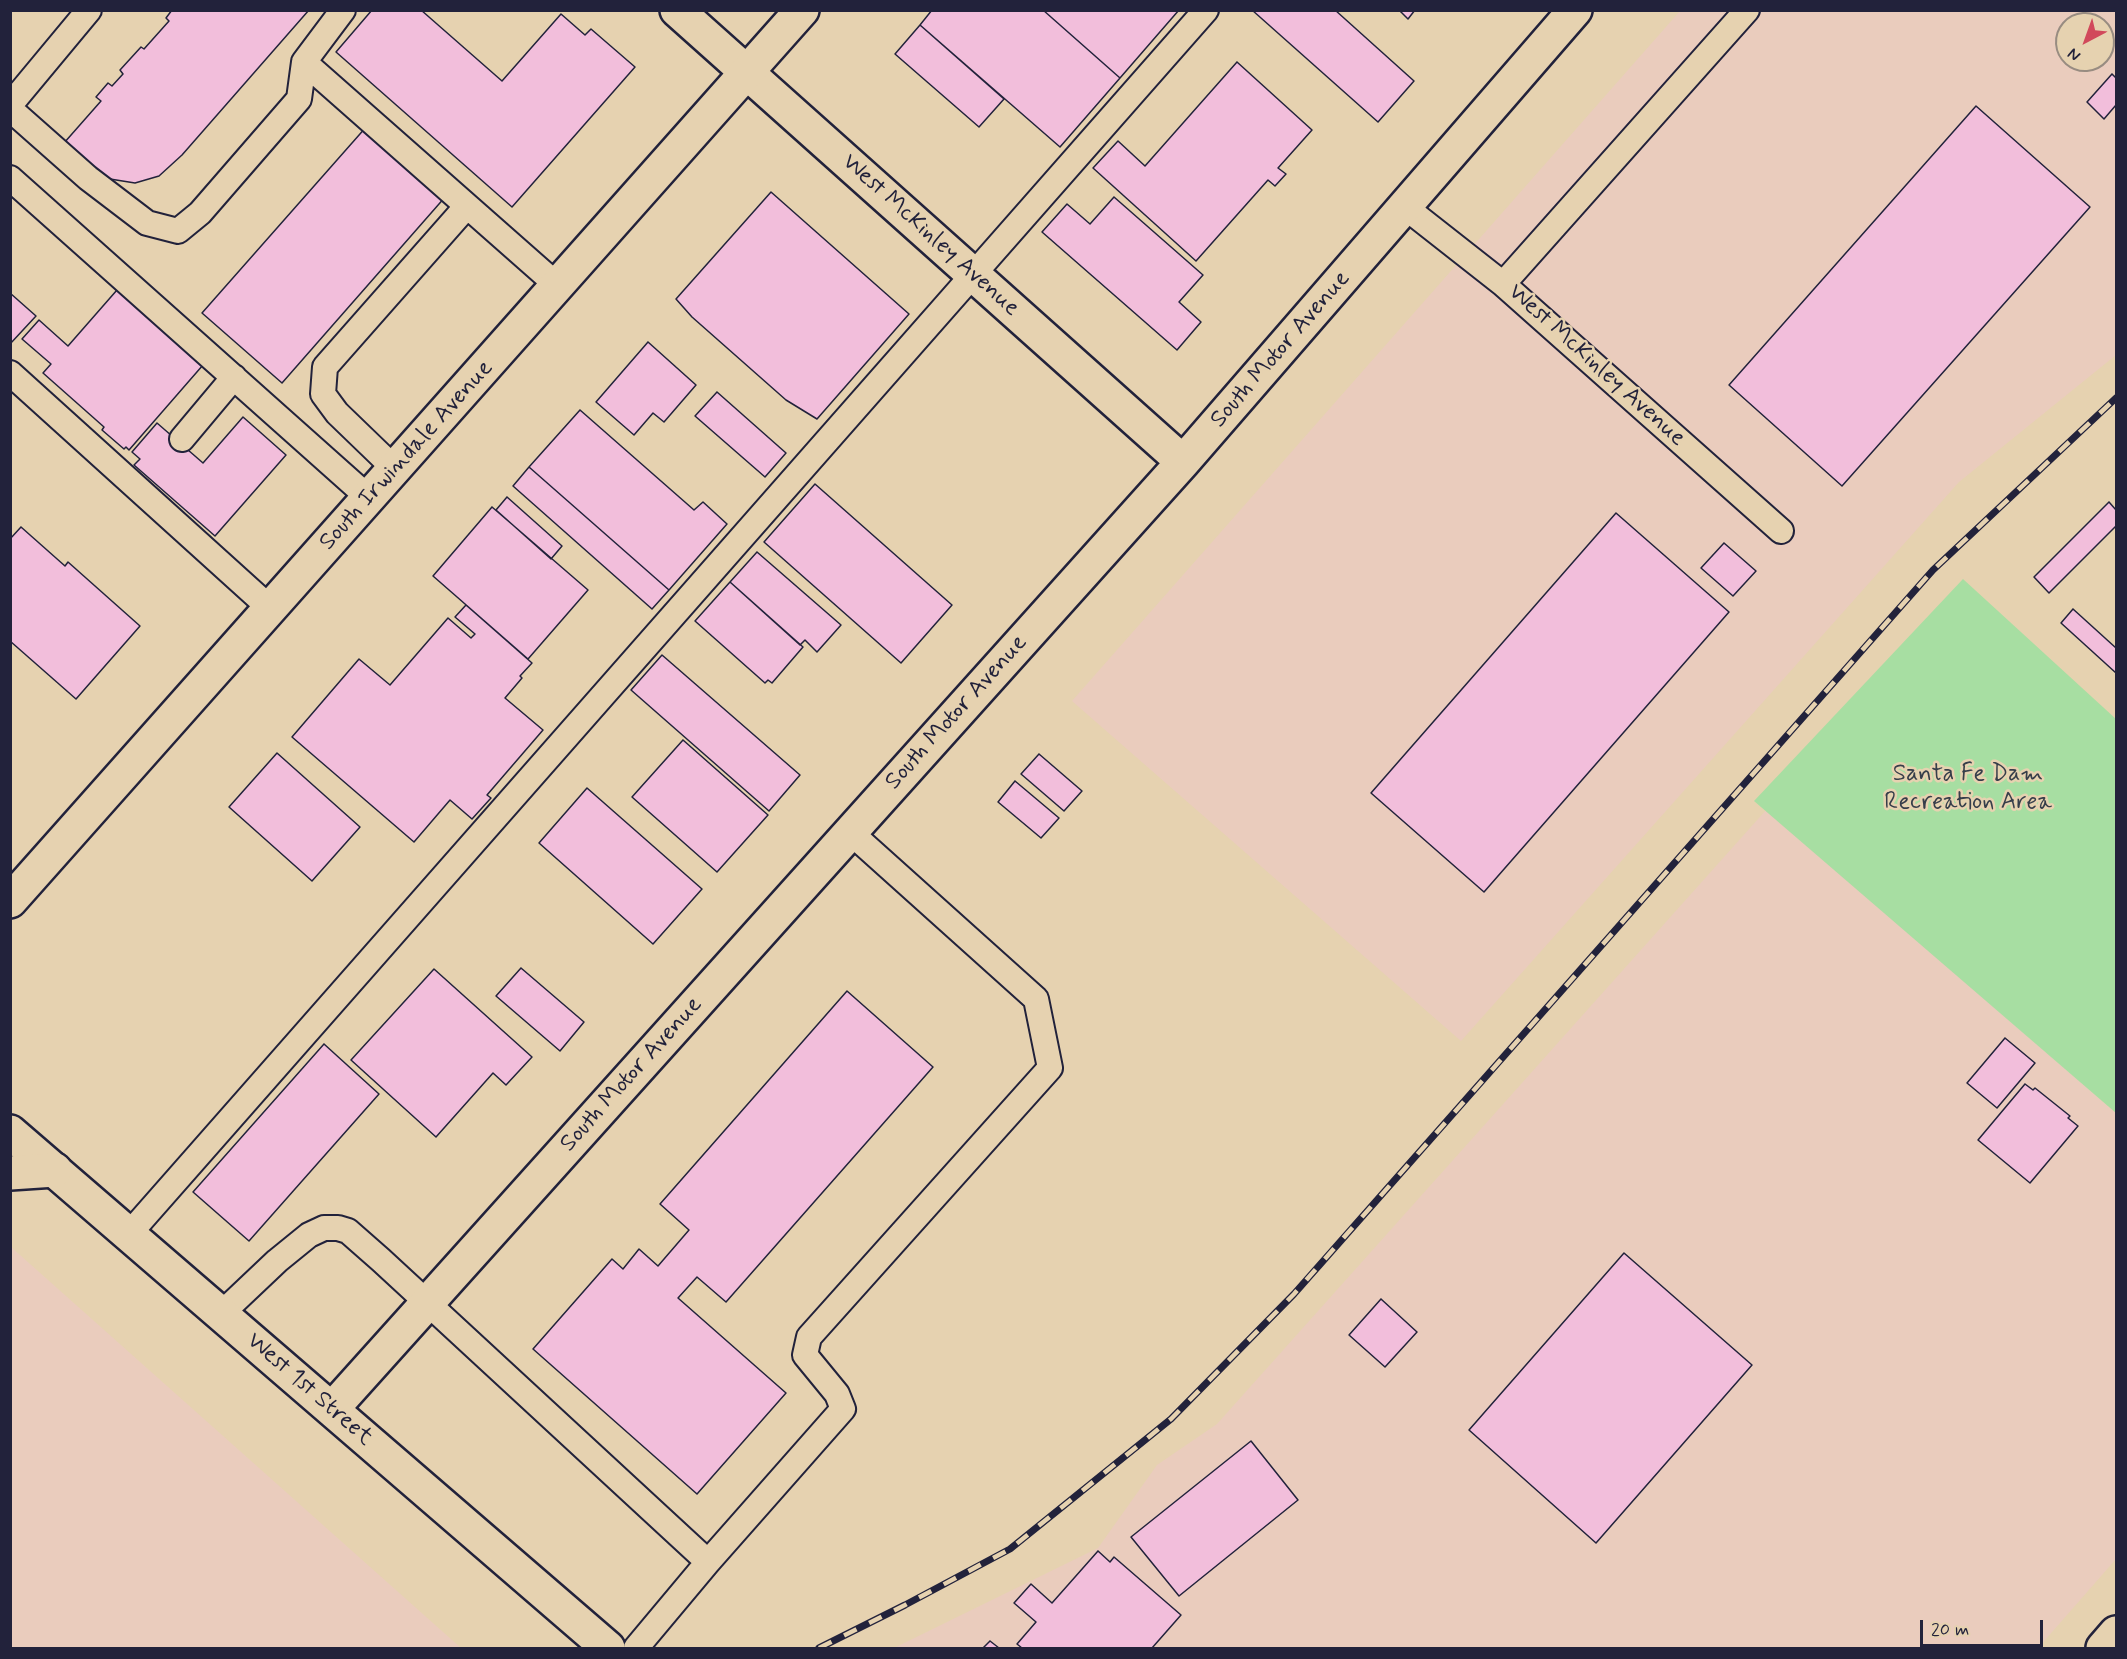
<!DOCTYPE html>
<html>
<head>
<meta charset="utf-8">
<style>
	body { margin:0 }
	#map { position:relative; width:2127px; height:1659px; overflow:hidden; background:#e6d2b0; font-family:Mynerve,sans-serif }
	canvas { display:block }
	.frame { position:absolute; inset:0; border:12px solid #22223b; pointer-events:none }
	.north { position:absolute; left:2055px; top:12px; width:60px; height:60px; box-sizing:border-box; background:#e6d2b0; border:2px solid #988c81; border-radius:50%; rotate:221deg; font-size:16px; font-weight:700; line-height:24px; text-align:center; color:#22223b }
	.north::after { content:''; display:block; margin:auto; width:21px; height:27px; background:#d1495b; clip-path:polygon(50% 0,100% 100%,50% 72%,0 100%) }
	.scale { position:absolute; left:1920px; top:1620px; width:123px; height:27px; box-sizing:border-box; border:3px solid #22223b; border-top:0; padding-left:8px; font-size:18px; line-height:21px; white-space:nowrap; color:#22223b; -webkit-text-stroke:4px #e6d2b0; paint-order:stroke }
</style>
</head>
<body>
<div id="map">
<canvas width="2127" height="1659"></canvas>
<div class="frame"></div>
<div class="north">N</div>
<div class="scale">20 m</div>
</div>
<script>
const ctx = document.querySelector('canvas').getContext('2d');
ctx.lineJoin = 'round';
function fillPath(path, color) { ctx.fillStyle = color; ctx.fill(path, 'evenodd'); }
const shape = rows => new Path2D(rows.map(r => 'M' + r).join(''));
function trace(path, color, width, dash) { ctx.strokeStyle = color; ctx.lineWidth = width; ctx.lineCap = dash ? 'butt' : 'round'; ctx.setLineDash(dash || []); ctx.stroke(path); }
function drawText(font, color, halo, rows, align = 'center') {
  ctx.font = font + ' Mynerve,sans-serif'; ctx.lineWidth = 5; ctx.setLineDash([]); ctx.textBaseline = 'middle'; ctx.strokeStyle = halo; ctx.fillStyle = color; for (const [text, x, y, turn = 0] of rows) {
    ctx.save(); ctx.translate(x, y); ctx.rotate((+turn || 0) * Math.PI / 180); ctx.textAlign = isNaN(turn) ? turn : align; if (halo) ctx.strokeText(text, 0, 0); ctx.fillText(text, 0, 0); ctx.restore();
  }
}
fillPath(shape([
	[1680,11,2116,11,2116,355,1959,482,1461,1041,1072,701],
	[2067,24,2103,24,2103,60,2067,60],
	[1767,809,2116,1113,2116,1559,2038,1648,894,1648,1098,1548,1157,1465,1217,1424],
	[11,1247,461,1648,11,1648]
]), '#eaccbd');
fillPath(shape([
	[1963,579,2116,719,2116,1113,1754,801]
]), '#a7dea2');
const building = shape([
	[172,10,309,10,182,155,159,176,135,183,110,179,93,169,64,143,101,101,96,97,108,83,112,86,123,74,120,70,141,47,144,49,169,21,166,18,172,10],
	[372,10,421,10,502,81,561,14,585,35,591,29,635,67,512,207,336,52,372,10],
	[932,10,1043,10,1120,78,1060,147,920,25,932,10],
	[1043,10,1179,10,1120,78,1043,10],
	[1252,10,1335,10,1414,81,1378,122,1252,10],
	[1399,10,1415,10,1408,19,1399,10],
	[920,25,1004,99,979,127,895,54,920,25],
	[1237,62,1312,130,1278,168,1286,174,1275,186,1268,180,1196,261,1093,168,1118,141,1145,166,1237,62],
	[2112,74,2116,78,2116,105,2104,119,2087,102,2112,74],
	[1976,106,2090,207,1842,486,1729,385,1976,106],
	[367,126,446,196,282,383,202,313,367,126],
	[771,192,909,314,817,419,786,400,692,317,676,299,771,192],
	[1114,197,1203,275,1179,302,1201,322,1177,350,1042,232,1067,204,1090,224,1114,197],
	[117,290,203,365,129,450,126,447,124,449,102,430,104,427,43,373,51,364,22,339,39,320,68,346,117,290],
	[10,293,36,316,10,344,10,293],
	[648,342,696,385,664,422,653,413,634,435,596,402,648,342],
	[717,392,786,453,765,477,695,416,717,392],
	[580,410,694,510,703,502,727,524,669,590,529,467,580,410],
	[243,417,286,455,215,536,134,465,140,459,132,452,157,423,203,463,243,417],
	[529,467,669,590,652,609,513,486,529,467],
	[815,484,952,605,901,663,764,542,815,484],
	[507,497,562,546,551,559,496,510,507,497],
	[2109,502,2116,510,2116,526,2049,593,2034,577,2109,502],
	[492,507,588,590,528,659,433,576,492,507],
	[1616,513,1729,612,1484,892,1371,793,1616,513],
	[21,527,65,566,68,562,140,626,76,699,10,641,10,539,21,527],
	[1724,543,1756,571,1733,596,1701,568,1724,543],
	[757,552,841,625,817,652,805,640,800,645,730,582,757,552],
	[730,582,803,647,772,683,768,680,765,683,695,621,730,582],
	[466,605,532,663,520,676,522,678,505,698,543,730,487,795,491,798,472,819,450,800,414,842,292,737,359,659,390,685,448,618,471,638,475,634,455,617,466,605],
	[2073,609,2116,648,2116,673,2061,623,2073,609],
	[662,655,800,775,769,811,631,690,662,655],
	[683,740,768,815,717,872,632,797,683,740],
	[277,753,360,827,312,881,229,807,277,753],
	[1039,754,1082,791,1064,811,1021,774,1039,754],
	[1015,781,1059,818,1041,838,998,802,1015,781],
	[587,788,702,889,653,944,539,843,587,788],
	[521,968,584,1022,560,1051,496,996,521,968],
	[434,969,532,1057,506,1085,493,1073,436,1137,351,1060,434,969],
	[847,991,933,1067,726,1302,697,1277,678,1298,786,1393,697,1494,533,1349,612,1259,623,1269,639,1249,658,1266,689,1230,660,1204,847,991],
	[2005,1038,2035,1063,1997,1108,1967,1083,2005,1038],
	[324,1044,379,1094,249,1241,193,1192,324,1044],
	[2025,1084,2033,1090,2035,1088,2070,1116,2068,1118,2078,1126,2030,1183,1978,1140,2025,1084],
	[1624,1253,1752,1365,1596,1543,1469,1430,1624,1253],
	[1381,1299,1417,1332,1385,1367,1349,1335,1381,1299],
	[1251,1441,1298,1500,1179,1596,1131,1537,1251,1441],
	[1098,1551,1110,1562,1114,1557,1181,1615,1152,1648,1022,1648,1017,1644,1036,1622,1014,1603,1031,1584,1052,1603,1098,1551],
	[990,1641,999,1648,983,1648,990,1641]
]);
fillPath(building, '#f2bedb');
trace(building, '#22223b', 1.5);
const lane = shape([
	[304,62,558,286],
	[10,105,89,10],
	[10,109,88,178,147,223,178,231,200,213,299,99,304,62,343,10],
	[10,178,369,498],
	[1405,207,1503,284,1781,531],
	[1503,284,1747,10],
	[10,373,271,609],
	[182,439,234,377],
	[395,469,337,413,323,394,325,367,467,206],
	[129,1234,1206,10],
	[221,1314,277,1261,309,1235,324,1228,338,1228,348,1231,381,1260,708,1562,843,1409,837,1394,805,1355,809,1337,1050,1068,1036,999,850,832],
	[636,1648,708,1562]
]);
const street = shape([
	[677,10,1183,462],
	[10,1132,608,1648],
	[332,1409,1183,462,1575,10],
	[2103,1648,2116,1633]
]);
const primary = shape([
	[10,901,802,10],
	[10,1173,55,1170]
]);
trace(lane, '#22223b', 28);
trace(street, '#22223b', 38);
trace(primary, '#22223b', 38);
trace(lane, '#e6d2b0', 24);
trace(street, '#e6d2b0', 33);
trace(primary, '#e6d2b0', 33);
const rail = shape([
	[819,1648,905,1605,1010,1549,1171,1419,1294,1294,1933,570,2116,398]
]);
trace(rail, '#22223b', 7);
trace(rail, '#e6d2b0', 4.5, [14]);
drawText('24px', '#22223b', '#e6d2b0', [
	["West McKinley Avenue",930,236,42],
	["South Motor Avenue",1281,350,-49],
	["West McKinley Avenue",1596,366,42],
	["South Irwindale Avenue",407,456,-48],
	["South Motor Avenue",957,713,-48],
	["South Motor Avenue",632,1075,-48],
	["West 1st Street",309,1390,41]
]);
drawText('24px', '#363e4a', '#e6d2b0', [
	["Santa Fe Dam",1968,775],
	["Recreation Area",1968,803]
]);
</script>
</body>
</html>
